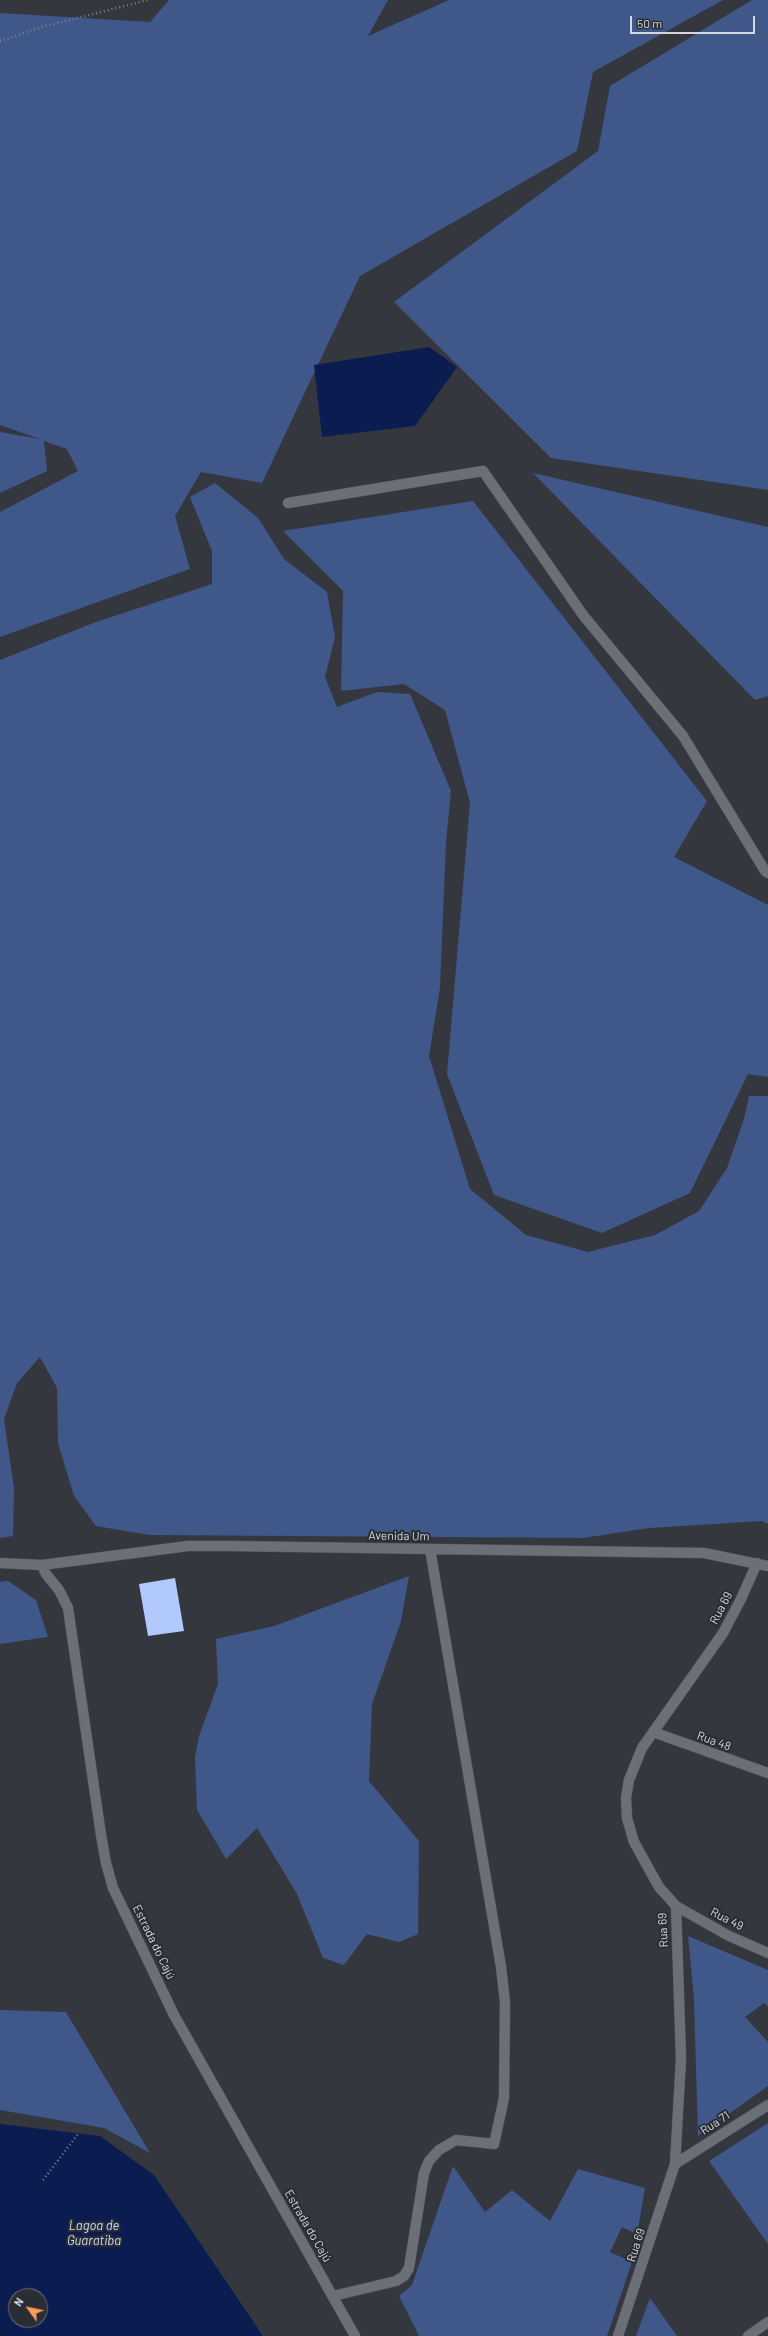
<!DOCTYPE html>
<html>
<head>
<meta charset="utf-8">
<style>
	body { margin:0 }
	#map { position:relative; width:768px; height:2336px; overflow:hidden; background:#34373e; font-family:Barlow,sans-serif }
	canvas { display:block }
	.north { position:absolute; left:8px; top:2288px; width:40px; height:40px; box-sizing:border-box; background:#2a2d34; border:1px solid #6e7177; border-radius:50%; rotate:303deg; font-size:11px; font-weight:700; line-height:16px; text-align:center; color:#d5d7db }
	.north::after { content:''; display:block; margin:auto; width:14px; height:18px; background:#fd9c55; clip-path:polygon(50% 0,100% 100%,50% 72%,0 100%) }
	.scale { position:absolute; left:630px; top:16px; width:125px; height:18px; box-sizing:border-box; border:2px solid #d5d7db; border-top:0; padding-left:5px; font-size:12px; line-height:14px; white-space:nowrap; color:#d5d7db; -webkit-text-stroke:3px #2a2d34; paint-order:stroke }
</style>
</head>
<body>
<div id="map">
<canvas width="768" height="2336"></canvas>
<div class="north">N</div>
<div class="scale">50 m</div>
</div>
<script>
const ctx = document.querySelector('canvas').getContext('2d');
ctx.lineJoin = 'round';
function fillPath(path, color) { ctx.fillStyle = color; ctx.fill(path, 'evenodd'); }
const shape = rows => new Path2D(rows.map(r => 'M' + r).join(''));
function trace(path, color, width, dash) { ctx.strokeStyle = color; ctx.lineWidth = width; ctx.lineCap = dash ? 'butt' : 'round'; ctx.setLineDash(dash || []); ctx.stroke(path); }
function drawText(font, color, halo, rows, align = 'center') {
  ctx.font = font + ' Barlow,sans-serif'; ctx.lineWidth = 4; ctx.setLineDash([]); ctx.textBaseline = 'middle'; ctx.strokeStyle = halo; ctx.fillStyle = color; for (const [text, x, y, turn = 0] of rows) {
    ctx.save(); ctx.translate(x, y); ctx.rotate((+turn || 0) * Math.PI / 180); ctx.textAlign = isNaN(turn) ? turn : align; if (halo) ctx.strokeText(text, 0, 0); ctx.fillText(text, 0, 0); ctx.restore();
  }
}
fillPath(shape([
	[169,0,388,0,368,36,449,0,723,0,593,72,577,151,360,276,262,483,201,472,175,516,190,569,0,637,0,512,78,471,67,449,44,441,47,471,0,493,0,432,40,439,0,425,0,13,150,22],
	[752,0,768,0,768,490,551,458,394,302,598,151,610,86],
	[533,473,768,527,768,696,755,700],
	[215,483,258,518,284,559,327,592,335,637,325,677,337,707,377,692,410,694,451,791,446,842,440,988,429,1056,470,1189,526,1235,588,1252,655,1235,699,1211,727,1168,744,1119,749,1096,768,1096,768,1524,762,1521,649,1528,583,1538,149,1535,96,1526,74,1496,58,1443,57,1388,40,1357,17,1383,4,1419,14,1488,13,1536,0,1538,0,660,96,622,212,584,212,551,190,497],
	[473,501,707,801,674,857,768,905,768,1077,748,1074,690,1193,602,1233,494,1195,447,1074,470,803,445,710,404,684,341,691,343,591,283,531],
	[409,1576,401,1621,372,1704,369,1781,419,1841,418,1934,399,1942,367,1934,344,1965,323,1958,297,1894,257,1828,226,1859,197,1810,195,1757,199,1736,218,1684,216,1639,274,1626],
	[8,1581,36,1600,48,1637,0,1644,0,1582],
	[688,1936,768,1970,768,2007,764,2003,745,2017,768,2042,768,2086,698,2136,694,1999],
	[0,2010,66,2012,150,2153,104,2128,0,2110],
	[768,2123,768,2244,709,2161],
	[453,2166,485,2212,512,2190,550,2221,578,2169,645,2188,637,2234,622,2227,610,2252,632,2262,607,2336,419,2336,399,2296,412,2285],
	[650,2298,677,2336,636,2336]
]), '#40578a');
fillPath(shape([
	[429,347,457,367,415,426,322,437,314,365],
	[0,2124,100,2136,154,2175,263,2336,0,2336],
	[16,2296,40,2296,40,2320,16,2320]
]), '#0b1d50');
fillPath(shape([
	[175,1578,184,1631,148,1636,139,1584]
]), '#b1c9fc');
const minor = shape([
	[288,503,483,471,583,615,683,736,765,871,768,873],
	[42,1565,188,1546,230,1546,704,1553,768,1566],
	[653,1732,768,1773],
	[676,1906,729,1936,768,1953],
	[675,2164,768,2105],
	[333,2296,396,2281,404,2276,409,2268,424,2173,429,2161,439,2150,456,2140,494,2144,504,2098,505,2002,501,1967,430,1549],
	[618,2336,675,2164,681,2059,676,1906,659,1887,634,1842,627,1818,626,1798,629,1780,642,1748,723,1633,741,1599,757,1563],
	[748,2336,768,2322]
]);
const secondary = shape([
	[0,1563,42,1565,46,1574,59,1590,68,1608,101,1835,106,1863,113,1888,174,2015,355,2336]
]);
trace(minor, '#53565c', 11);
trace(secondary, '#53565c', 11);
trace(shape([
	[0,41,42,27,148,0],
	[43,2180,78,2134]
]), '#808388', 2.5, [1, 3]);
trace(minor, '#6b6f77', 10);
trace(secondary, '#6b6f77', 10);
drawText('12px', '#d5d7db', '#2a2d34', [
	["Avenida Um",399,1536,1],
	["Rua 69",721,1608,-62],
	["Rua 48",714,1741,20],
	["Rua 49",727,1919,27],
	["Rua 69",663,1930,-93],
	["Estrada do Cajú",154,1942,64],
	["Rua 71",715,2123,-33],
	["Estrada do Cajú",308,2226,60],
	["Rua 69",636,2245,-72]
]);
drawText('italic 13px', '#c9dafc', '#2a2d34', [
	["Lagoa de",94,2226],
	["Guaratiba",94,2241]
]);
</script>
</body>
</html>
